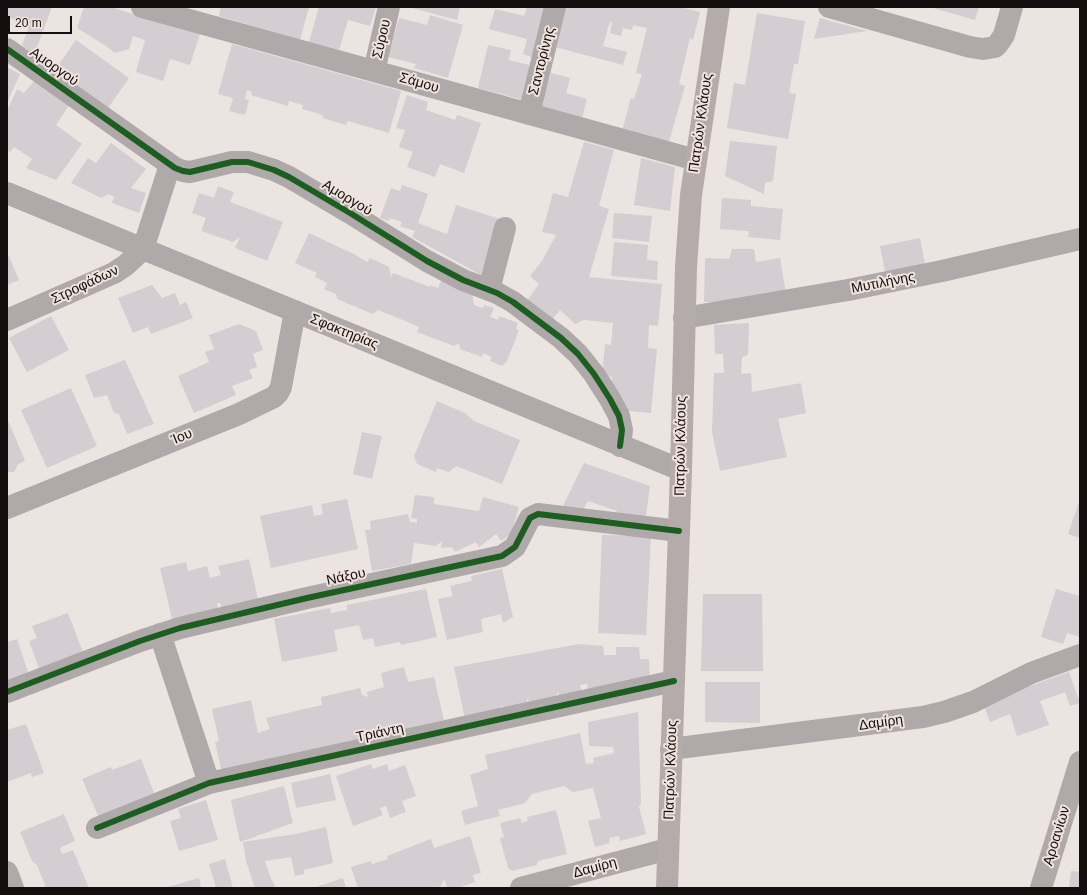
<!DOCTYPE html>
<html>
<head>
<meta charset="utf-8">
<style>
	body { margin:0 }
	#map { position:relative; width:1087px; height:895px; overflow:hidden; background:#ece4e1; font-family:Arial,sans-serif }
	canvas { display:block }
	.frame { position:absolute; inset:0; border:8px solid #140f0e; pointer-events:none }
	.scale { position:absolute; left:8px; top:16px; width:64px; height:18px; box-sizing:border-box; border:2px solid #140f0e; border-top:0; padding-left:5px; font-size:12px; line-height:14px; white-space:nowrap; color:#140f0e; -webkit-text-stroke:3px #f0e2dd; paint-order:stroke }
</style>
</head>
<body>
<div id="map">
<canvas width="1087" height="895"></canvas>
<div class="frame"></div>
<div class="scale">20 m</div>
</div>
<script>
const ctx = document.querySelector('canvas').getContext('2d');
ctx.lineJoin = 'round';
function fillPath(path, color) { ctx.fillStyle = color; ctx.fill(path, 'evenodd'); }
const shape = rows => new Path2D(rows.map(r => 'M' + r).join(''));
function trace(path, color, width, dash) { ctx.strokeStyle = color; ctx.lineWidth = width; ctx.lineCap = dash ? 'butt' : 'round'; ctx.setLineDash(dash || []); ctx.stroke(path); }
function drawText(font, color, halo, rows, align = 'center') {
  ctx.font = font + ' Arial,sans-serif'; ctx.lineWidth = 4; ctx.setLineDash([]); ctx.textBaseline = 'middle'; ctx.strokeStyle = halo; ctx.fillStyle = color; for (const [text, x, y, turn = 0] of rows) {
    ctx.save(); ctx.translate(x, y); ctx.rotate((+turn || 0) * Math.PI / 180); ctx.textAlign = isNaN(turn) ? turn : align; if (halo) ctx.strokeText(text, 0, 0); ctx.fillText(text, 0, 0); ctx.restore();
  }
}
fillPath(shape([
	[7,7,52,7,34,55,22,45,30,24,7,17],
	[84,7,111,7,152,20,200,34,190,65,170,59,163,81,136,72,145,40,133,36,129,49,115,53,106,46,77,28],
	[221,7,309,7,300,40,219,16],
	[319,7,376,7,370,26,348,20,339,50,309,42],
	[408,7,460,7,457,20],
	[527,7,550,7,534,58,523,54,527,39,489,29,495,9,524,16],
	[566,7,680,7,700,12,693,40,690,38,679,84,685,86,668,145,622,131,631,98,634,99,642,74,636,73,647,28,633,25,632,30,623,28,621,36,610,33,612,23,610,21,603,46,627,52,623,65,555,47],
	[930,7,979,7,975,20],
	[757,13,805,21,798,64,794,64,789,93,796,94,788,139,727,128,734,83,745,85],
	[430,15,463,25,448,78,414,68,416,64,388,57,399,18,427,25],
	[820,18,867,31,814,39],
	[76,40,129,78,108,108,55,70],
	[232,44,401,91,389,133,348,121,346,125,323,118,323,115,302,109,303,105,289,101,288,106,251,95,252,92,247,90,245,99,249,100,245,115,229,111,233,98,218,94],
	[488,45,511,50,509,60,533,66,523,100,478,88],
	[7,63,9,64,8,68,20,74,7,103],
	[551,73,570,78,566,93,587,99,582,118,541,107],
	[35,80,70,104,56,125,82,144,56,180,26,168,32,159,14,147,10,152,7,150,7,111,17,89,24,93],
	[407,95,428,102,426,110,455,120,457,115,481,123,464,173,440,164,435,177,407,167,413,152,399,147,405,130,396,128],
	[730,141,777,146,773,181,765,183,764,194,725,176],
	[584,142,614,150,599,206,609,209,589,277,662,284,658,326,649,325,648,348,657,349,651,413,618,410,620,393,611,389,612,377,602,376,605,344,611,345,613,323,584,320,575,324,560,310,550,322,524,305,539,284,530,276,542,261,556,235,542,232,553,193,568,197],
	[111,143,146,169,131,188,146,193,139,213,112,203,114,197,109,194,101,198,71,183,88,158,96,163],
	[641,158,675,167,670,211,634,205],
	[402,185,428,194,418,223,447,234,456,205,500,219,490,248,483,276,412,237,415,231,400,226,402,222,390,218,389,221,380,218,391,188,400,191],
	[218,186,234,192,230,202,283,222,267,261,235,248,240,237,233,242,201,231,206,218,192,213,199,193,214,198],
	[722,198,751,200,751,206,783,209,780,240,748,237,749,231,720,229],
	[614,213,652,216,649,242,612,238],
	[309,233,354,254,367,262,370,258,389,267,391,277,393,273,430,287,430,285,438,288,441,281,472,292,474,305,483,308,484,305,494,308,490,317,498,320,499,316,518,323,516,329,519,330,507,361,502,366,490,361,492,357,483,353,482,357,460,349,459,343,454,346,417,332,419,327,415,325,378,310,373,314,337,299,336,294,324,289,327,283,315,277,317,273,295,263],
	[920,238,926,269,886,276,880,246],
	[614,242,648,245,647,260,658,261,657,280,611,276],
	[732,249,754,249,756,262,780,258,786,294,762,299,728,299,728,303,704,302,705,258,729,259],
	[7,252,19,280,7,285],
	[152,285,162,298,175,293,180,305,186,302,193,318,151,334,148,327,133,333,118,298],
	[51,316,69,350,27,372,9,338],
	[749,323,748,355,742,357,741,374,751,373,752,392,801,383,806,413,778,419,787,457,720,471,712,432,714,373,724,373,723,354,715,354,714,325],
	[239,324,256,331,263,350,253,354,257,367,249,370,253,378,232,386,236,395,194,413,178,376,209,362,205,352,214,349,209,335],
	[125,360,154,424,127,434,119,414,114,413,107,395,94,398,85,375],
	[71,388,97,446,47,468,21,410],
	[437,401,465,413,474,421,520,440,502,484,456,466,449,472,437,468,436,472,417,464,414,456],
	[7,418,25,461,18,464,14,472,7,472],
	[362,432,382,436,372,479,353,474],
	[584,463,650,486,645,522,614,519,617,511,588,501,581,513,561,510],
	[415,495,434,497,434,504,479,511,483,497,519,507,511,534,501,541,496,534,479,547,476,542,455,552,452,547,441,548,442,541,436,546,414,543,411,564,372,571,365,530,371,529,370,521,408,514,410,522,417,523,417,519,411,518],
	[347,499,358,549,271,568,260,516,312,505,314,516,323,514,321,504],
	[1080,499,1080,538,1068,534],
	[602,535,651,536,646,635,598,633],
	[249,559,258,599,222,608,220,603,217,603,218,609,172,619,160,568,186,562,188,571,207,566,210,578,221,575,218,566],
	[502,569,513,617,503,623,501,614,481,619,483,632,447,640,438,599,453,596,450,586,472,581,471,576],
	[426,589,437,637,401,645,400,642,375,647,373,638,363,640,359,625,334,630,338,651,282,662,274,619,330,608,331,613,347,610,347,605],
	[1056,589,1080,596,1080,637,1067,633,1063,644,1041,637],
	[703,594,762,594,763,671,701,671],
	[68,613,84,655,40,671,29,641,37,638,32,626],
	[17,639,29,675,7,682,7,642],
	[579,644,603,646,604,655,616,655,616,647,639,647,640,659,649,659,650,678,588,690,587,684,580,685,582,693,559,696,558,692,554,699,529,704,528,697,526,705,506,709,501,705,503,712,465,719,454,667],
	[404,667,408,682,434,677,444,720,418,726,419,729,222,773,215,742,219,741,212,709,251,700,258,733,270,729,266,718,322,705,321,697,360,688,362,695,368,697,367,692,384,687,381,673],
	[1069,672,1080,703,1070,706,1065,692,1040,701,1049,725,1017,736,1010,714,990,722,983,703],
	[705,682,760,682,760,723,705,722],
	[638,712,641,804,639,807,646,834,620,841,619,836,609,838,610,843,595,847,588,821,601,818,593,788,573,792,564,786,532,794,525,803,498,810,500,816,465,825,461,811,478,806,470,775,488,769,485,755,580,733,586,764,594,763,593,758,614,753,613,747,589,746,588,722],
	[26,724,44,773,32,777,31,773,7,782,7,730],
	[141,759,156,798,100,820,82,779,111,767,112,770],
	[371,764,373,769,387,764,389,771,405,765,416,796,402,801,406,812,390,818,386,806,380,808,383,815,353,826,336,776],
	[330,774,336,800,296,808,291,783],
	[284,786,293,823,240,842,231,800],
	[206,800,218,840,179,851,170,821,181,818,178,809],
	[556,810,567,854,538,861,537,865,512,871,508,868,500,838,504,837,500,823,520,818,522,823,528,821,527,817],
	[64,814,75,841,60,848,62,854,73,850,89,888,46,888,37,865,32,861,20,832],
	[326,827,333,863,304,870,304,874,295,876,291,857,265,861,271,879,276,888,255,888,246,861,243,842,296,834],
	[470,836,481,873,473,875,475,882,458,888,447,888,444,879,441,886,435,888,358,888,351,867,371,861,372,864,388,859,387,856,431,839,434,848],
	[225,859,233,888,216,888,209,864],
	[1071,871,1080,872,1080,888,1069,888],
	[199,878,201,888,164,888],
	[343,878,346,888,313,888]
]), '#d4cdd2');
trace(shape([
	[142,7,696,160],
	[829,7,970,47,983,49,995,47,998,44,1004,35,1012,7],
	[7,49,175,168,183,171,190,172,232,162,248,162,274,170,289,177,350,213,427,261,463,280,497,293,513,302,561,338,578,354,594,374,610,399,619,416,622,430,620,446],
	[374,71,389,7],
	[529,114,555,7],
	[7,193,681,470],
	[489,290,505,228],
	[684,318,848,290,942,271,1080,239],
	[7,320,114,273,126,265,143,249,170,165],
	[7,508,239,414,274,397,278,393,281,387,295,311],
	[160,634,209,783],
	[7,692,140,641,180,628,307,598,502,556,515,547,530,518,538,514,679,531],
	[671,749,923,717,944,712,973,702,1031,673,1080,655],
	[97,828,209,783,674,681],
	[7,872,13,888],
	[521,888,668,849],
	[1041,888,1080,762]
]), '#b0a9aa', 22);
trace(shape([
	[667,888,681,470,686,267,691,195,719,7]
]), '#b5abab', 22);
trace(shape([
	[7,49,175,168,183,171,190,172,232,162,248,162,274,170,289,177,350,213,427,261,463,280,497,293,513,302,561,338,578,354,594,374,610,399,619,416,622,430,620,446],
	[7,692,140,641,180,628,307,598,502,556,515,547,530,518,538,514,679,531],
	[97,828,209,783,674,681]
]), '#1b5e20', 6);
drawText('14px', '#140f0e', '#f0e2dd', [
	["Σύρου",382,39,-77],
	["Σαντορίνης",542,61,-76],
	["Αμοργού",54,67,35],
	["Σάμου",419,83,16],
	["Πατρών Κλάους",701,123,-82],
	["Αμοργού",347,198,31],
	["Μυτιλήνης",883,283,-11],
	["Στροφάδων",85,285,-25],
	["Σφακτηρίας",344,332,22],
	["Ίου",182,437,-22],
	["Πατρών Κλάους",681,446,-89],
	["Νάξου",346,577,-12],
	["Δαμίρη",881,723,-8],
	["Τριάντη",380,733,-12],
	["Πατρών Κλάους",671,770,-88],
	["Αροανίων",1057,836,-73],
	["Δαμίρη",595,868,-15]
]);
</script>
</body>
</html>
